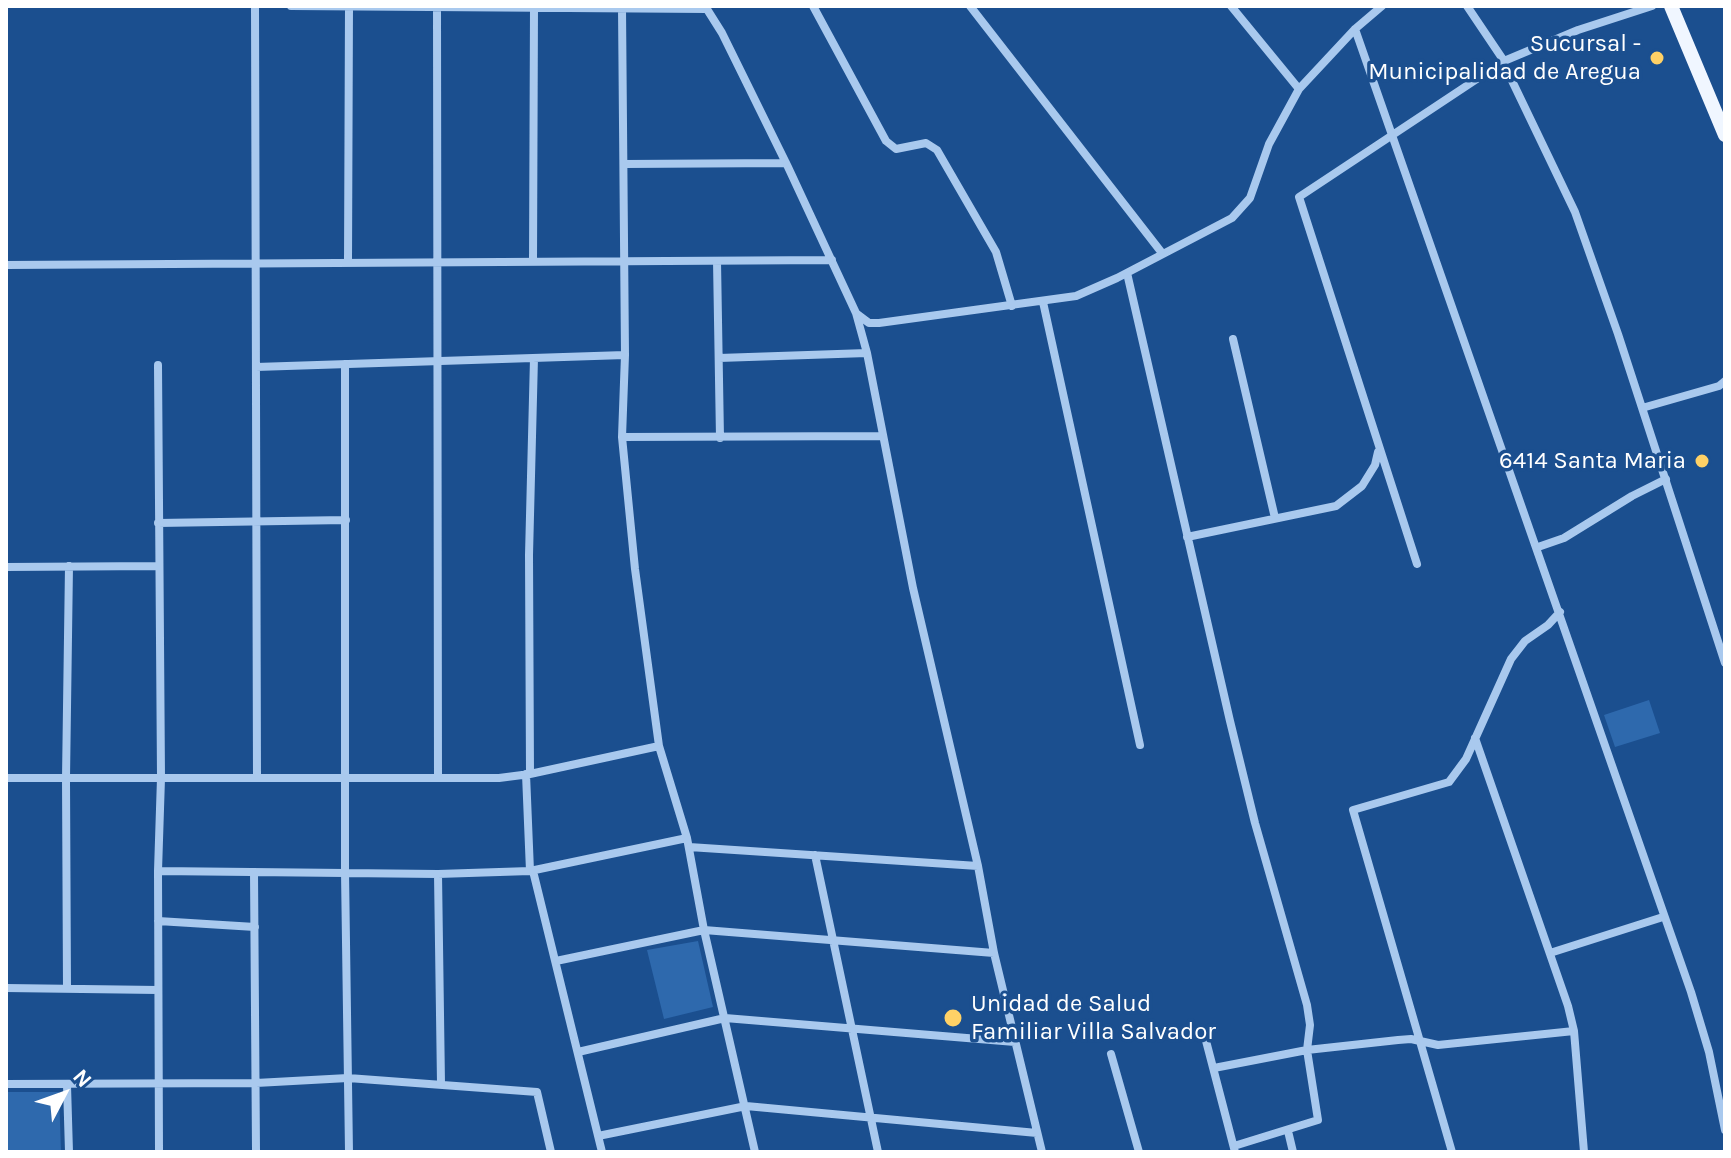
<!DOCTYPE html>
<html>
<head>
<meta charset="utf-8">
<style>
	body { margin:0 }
	#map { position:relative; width:1731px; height:1158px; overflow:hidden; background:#1b4f8f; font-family:Karla,sans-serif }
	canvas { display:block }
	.frame { position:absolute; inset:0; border:8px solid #fff; pointer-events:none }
	.north { position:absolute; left:24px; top:1054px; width:80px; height:80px; -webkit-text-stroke:6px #1b4f8f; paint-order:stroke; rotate:49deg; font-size:22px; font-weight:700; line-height:32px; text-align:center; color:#fff }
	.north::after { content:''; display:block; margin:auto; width:28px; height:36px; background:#fff; clip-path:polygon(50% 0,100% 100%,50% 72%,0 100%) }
</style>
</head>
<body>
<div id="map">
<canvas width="1731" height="1158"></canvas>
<div class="frame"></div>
<div class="north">N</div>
</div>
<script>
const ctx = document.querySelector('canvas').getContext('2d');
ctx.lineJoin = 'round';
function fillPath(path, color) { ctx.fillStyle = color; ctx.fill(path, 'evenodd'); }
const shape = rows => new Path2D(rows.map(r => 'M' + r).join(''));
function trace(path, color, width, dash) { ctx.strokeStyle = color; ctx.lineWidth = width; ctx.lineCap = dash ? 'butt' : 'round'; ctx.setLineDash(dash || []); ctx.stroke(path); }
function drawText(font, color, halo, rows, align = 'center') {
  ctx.font = font + ' Karla,sans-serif'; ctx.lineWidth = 7; ctx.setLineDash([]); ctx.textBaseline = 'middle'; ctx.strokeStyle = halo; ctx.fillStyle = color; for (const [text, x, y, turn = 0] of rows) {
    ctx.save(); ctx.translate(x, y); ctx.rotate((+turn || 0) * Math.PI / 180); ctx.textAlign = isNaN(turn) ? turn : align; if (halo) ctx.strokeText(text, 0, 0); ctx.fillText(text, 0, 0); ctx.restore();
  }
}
fillPath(shape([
	[1649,700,1660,733,1615,747,1604,715],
	[698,941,713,1007,664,1019,647,950],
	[6,1092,59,1092,61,1152,6,1152]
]), '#2e69ad');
trace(shape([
	[255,6,257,778],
	[291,6,707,9],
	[437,6,438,778],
	[705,6,722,33,788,167,856,313,867,353,913,588,978,866,994,953,1042,1152],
	[813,6,886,141,896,149,926,143,937,150,996,252,1012,306],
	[970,6,1162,253],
	[1231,6,1299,89],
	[1467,6,1504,61],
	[622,8,625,355,622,437,635,569,659,746,687,838,704,930,755,1152],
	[1355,29,1691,992,1709,1052,1725,1130],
	[1503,62,1575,212,1618,334,1725,663],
	[624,164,786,163],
	[717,261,720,438],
	[533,262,534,6],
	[348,263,349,6],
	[6,265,832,260],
	[1127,273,1230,721,1255,823,1307,1005,1310,1025,1307,1050,1318,1120,1234,1146],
	[1043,302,1140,745],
	[857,314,869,323,879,323,1076,296,1117,278,1232,218,1250,198,1269,144,1299,89,1355,29,1382,6],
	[1233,339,1275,518],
	[719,358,867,353],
	[345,364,345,872,349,1152],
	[158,365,161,778,158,871,159,1152],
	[256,367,625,355],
	[1642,408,1719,386,1725,381],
	[622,437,882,436],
	[158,523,346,520],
	[1187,537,1336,506,1362,486,1375,465,1378,452],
	[1538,547,1564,538,1632,496,1666,479],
	[1417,564,1299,197,1504,61,1578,30,1652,6],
	[6,567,158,566],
	[1475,738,1568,1006,1574,1031,1584,1152],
	[526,774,530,871],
	[530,774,529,555,534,358],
	[6,778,499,778,530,774,659,746],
	[689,847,978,866],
	[815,855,878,1152],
	[158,871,438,874,530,871,687,838],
	[533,871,602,1152],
	[254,872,256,1152],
	[438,874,441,1084],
	[158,921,255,927],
	[1550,953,1663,917],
	[556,961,704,930,994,953],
	[6,988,158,990],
	[67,989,66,778,69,566],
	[1205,1037,1235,1152],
	[578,1052,725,1018,1015,1042],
	[1111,1054,1139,1152],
	[1214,1068,1307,1050,1398,1040,1411,1039,1438,1045,1574,1031],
	[6,1084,256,1083,348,1078,537,1092,551,1152],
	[67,1085,69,1152],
	[1288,1131,1293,1152],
	[598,1136,746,1106,1037,1133],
	[1452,1152,1353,810,1449,782,1466,759,1511,659,1525,641,1548,625,1560,612]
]), '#a9c9ee', 8);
trace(shape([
	[1671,6,1725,135]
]), '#f0f6ff', 14);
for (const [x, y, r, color] of [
	[1657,58,8,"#ffd166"],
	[1702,461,8,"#ffd166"],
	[953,1018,10,"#ffd166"]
]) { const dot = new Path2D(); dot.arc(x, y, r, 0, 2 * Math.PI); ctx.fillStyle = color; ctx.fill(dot); trace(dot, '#1b4f8f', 3); }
drawText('24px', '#fff', '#1b4f8f', [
	["Sucursal -",1641,44],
	["Municipalidad de Aregua",1641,72],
	["6414 Santa Maria",1686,461],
	["Unidad de Salud",971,1004,"left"],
	["Familiar Villa Salvador",971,1032,"left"]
], 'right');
</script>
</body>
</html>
